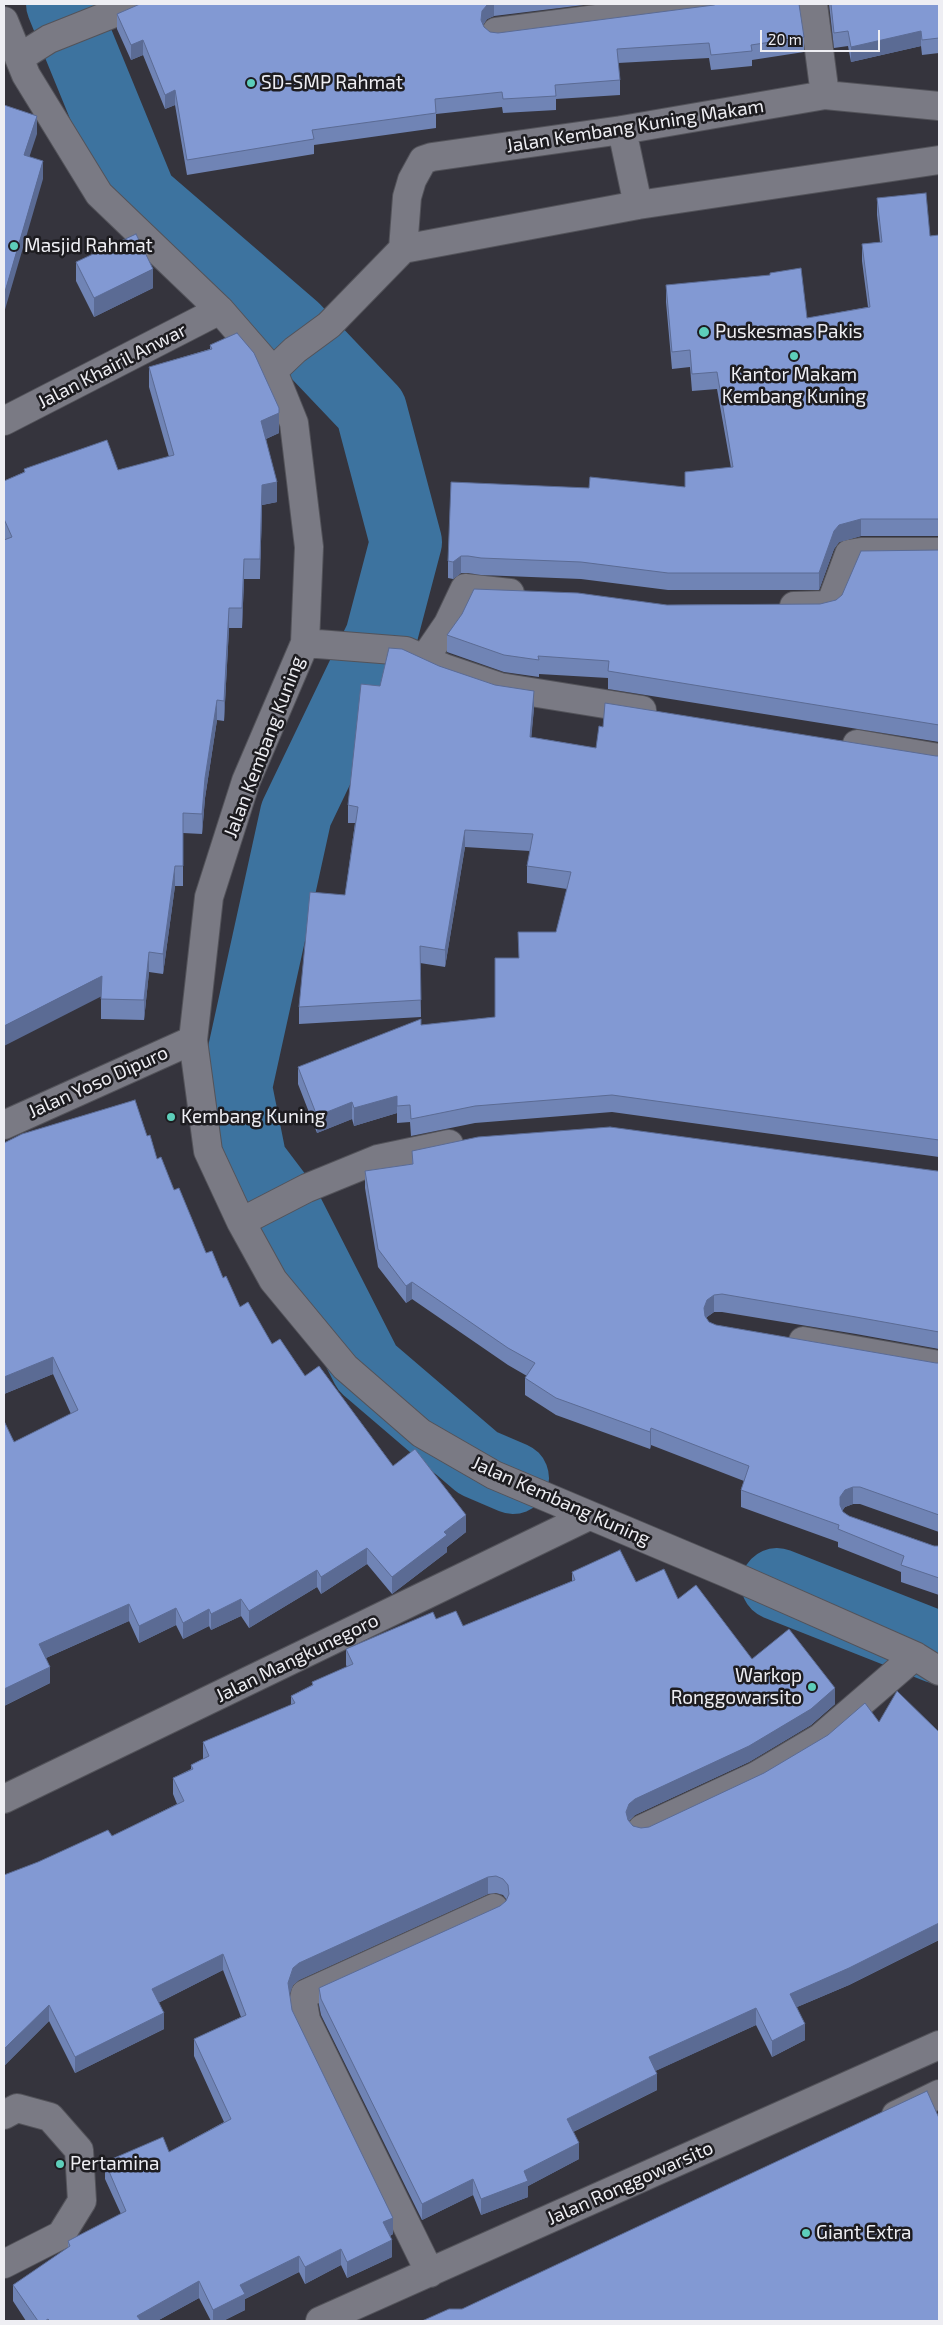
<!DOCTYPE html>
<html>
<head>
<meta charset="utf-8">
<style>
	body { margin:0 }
	#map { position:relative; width:943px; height:2325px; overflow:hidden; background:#35343d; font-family:"Exo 2",sans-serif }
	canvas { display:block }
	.frame { position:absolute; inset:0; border:5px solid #eeeef3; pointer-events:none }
	.scale { position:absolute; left:760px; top:30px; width:120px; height:22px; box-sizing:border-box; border:2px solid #eeeef3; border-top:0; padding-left:6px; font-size:15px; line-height:18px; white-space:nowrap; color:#eeeef3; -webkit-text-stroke:4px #1d1c20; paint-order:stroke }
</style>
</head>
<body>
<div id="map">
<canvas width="943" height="2325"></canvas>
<div class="frame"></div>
<div class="scale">20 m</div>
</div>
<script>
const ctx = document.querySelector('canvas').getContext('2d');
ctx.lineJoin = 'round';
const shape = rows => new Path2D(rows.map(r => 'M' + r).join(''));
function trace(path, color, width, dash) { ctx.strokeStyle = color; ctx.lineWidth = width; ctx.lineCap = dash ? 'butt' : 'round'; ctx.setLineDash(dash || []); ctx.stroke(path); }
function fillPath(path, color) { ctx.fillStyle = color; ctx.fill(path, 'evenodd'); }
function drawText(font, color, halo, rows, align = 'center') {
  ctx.font = font + ' "Exo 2",sans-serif'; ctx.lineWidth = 5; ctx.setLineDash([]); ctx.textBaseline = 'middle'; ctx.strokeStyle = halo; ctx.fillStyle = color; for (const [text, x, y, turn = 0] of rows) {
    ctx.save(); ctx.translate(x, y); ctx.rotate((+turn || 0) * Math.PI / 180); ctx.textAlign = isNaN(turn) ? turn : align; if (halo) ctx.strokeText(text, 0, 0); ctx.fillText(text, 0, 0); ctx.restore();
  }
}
trace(shape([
	[62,4,141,197,294,329,371,410,406,542,381,637,296,814,236,1087,251,1162,285,1207,367,1368,478,1463,513,1478],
	[777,1584,939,1648]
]), '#3d739f', 72);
const minor = shape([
	[813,4,825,95],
	[4,21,26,75,99,194,220,310,273,371,294,423,309,547,305,643,246,781,209,897,193,1040,208,1151,241,1222,273,1280,345,1367,421,1433,494,1475,729,1574,915,1656,939,1671],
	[496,32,712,4],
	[19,58,49,39,137,4],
	[622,130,638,205],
	[403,249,407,197,412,180,423,160,432,157,622,130,825,95,939,106],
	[273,371,295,350,329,325,403,249,638,205,939,160],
	[4,421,220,310],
	[794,606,826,605,832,600,849,554,861,552,939,552],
	[305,643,406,651,444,668,500,687,642,710],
	[424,659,448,624,465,588,510,593],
	[857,744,939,758],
	[4,1125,193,1040],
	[241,1222,307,1188,378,1159,449,1144],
	[803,1341,939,1365],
	[4,1799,589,1516],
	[642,1829,756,1776,820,1738,915,1656],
	[4,2115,17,2108,50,2117,79,2150,82,2201,61,2235,4,2264],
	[896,2115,939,2094],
	[430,2273,306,2020,303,2003,305,1994,494,1908],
	[320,2321,939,2045]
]);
trace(minor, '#53535a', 30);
trace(minor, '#7a7a84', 28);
fillPath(shape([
	[140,4,592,4,494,16,487,19,483,25,484,27,490,32,498,33,804,37,804,52,752,60,752,66,711,70,709,58,618,63,620,80,620,95,556,99,556,110,503,113,502,107,436,114,436,128,314,145,314,154,187,175,175,105,165,109,143,55,131,60,117,29,117,14],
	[829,4,939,4,939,53,922,55,921,46,851,62,848,46,834,48],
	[877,198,930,236,939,235,939,536,861,536,839,542,834,549,819,590,668,590,581,579,481,575,468,573,461,573,453,579,448,578,448,561,589,488,685,487,731,468,717,389,692,391,690,367,672,369,666,302,666,285,807,318,868,307,862,261,862,244,880,242,877,215],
	[76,262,153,288,94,317,76,281],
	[210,345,279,433,266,439,277,502,262,505,260,579,244,579,242,628,229,628,224,721,217,720,205,798,202,834,183,833,183,886,175,886,163,974,149,972,144,1020,101,1019,101,997,4,539,4,481,24,472,24,469,118,470,169,457,149,387,149,367,210,349],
	[939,550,939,742,608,689,608,678,539,674,539,677,504,672,447,652,447,635,667,605,820,604,836,600],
	[534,708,531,737,596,748,939,756,939,1157,612,1112,475,1123,411,1136,410,1122,397,1123,397,1113,354,1126,352,1119,317,1133,298,1084,298,1067,421,1025,495,1017,519,958,556,932,567,889,527,883,527,866,530,851,465,847,445,967,420,963,421,1017,299,1024,299,1007,345,895,355,823,348,823,348,805],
	[135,1100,147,1136,150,1135,157,1159,161,1157,174,1190,179,1188,206,1253,212,1251,223,1278,226,1276,240,1307,248,1302,272,1344,280,1339,305,1376,319,1366,393,1466,415,1449,466,1515,466,1532,447,1547,447,1552,392,1594,367,1564,321,1594,317,1587,249,1628,241,1616,211,1630,209,1626,183,1639,176,1625,139,1643,129,1621,46,1658,50,1667,50,1683,4,1706,4,1421,14,1442,71,1414,53,1374,4,1394,4,1143,22,1134],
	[412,1151,939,1171,939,1349,856,1334,722,1312,714,1312,707,1317,706,1318,709,1322,716,1325,936,1363,939,1363,939,1532,860,1504,853,1504,845,1507,842,1511,849,1516,934,1546,939,1546,939,1595,901,1582,901,1572,838,1547,838,1542,741,1507,741,1490,744,1481,651,1445,650,1449,556,1415,525,1395,525,1378,527,1376,508,1365,412,1299,406,1303,378,1267,365,1188,365,1171,412,1164],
	[572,1572,636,1582,678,1599,752,1659,835,1704,811,1725,749,1762,635,1815,629,1821,633,1826,641,1828,649,1827,879,1722,939,1732,939,1940,849,1985,797,2007,805,2040,772,2057,756,2025,655,2071,657,2090,573,2132,579,2159,528,2186,528,2197,481,2215,473,2195,422,2220,321,2015,319,2005,319,1988,500,1906,507,1900,503,1895,496,1893,488,1894,299,1980,293,1985,289,1994,292,2010,393,2234,390,2236,392,2257,347,2278,341,2265,305,2284,299,2272,245,2299,245,2310,223,2321,211,2321,199,2298,157,2321,26,2321,13,2301,13,2285,68,2248,68,2241,121,2214,105,2179,105,2162,169,2152,224,2122,194,2056,194,2039,241,2017,223,1970,158,2003,164,2029,75,2073,49,2021,4,2066,112,1836,177,1804,173,1794,173,1778,191,1769,191,1765,203,1759,203,1742,291,1705,291,1696,312,1685,312,1682,347,1667,346,1665,346,1649,436,1619,463,1626,572,1581]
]), '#7084b5');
fillPath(shape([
	[489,4,494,4,494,16,487,19,482,26,481,20,482,11,487,5],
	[921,31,921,46,851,62,851,47],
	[143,40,143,55,131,60,131,45],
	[175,90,175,105,165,109,165,95],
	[37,116,37,134,24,173,24,155],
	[43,161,43,179,4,313,4,295],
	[153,269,153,288,94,317,94,298],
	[279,413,279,433,261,441,261,421],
	[277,482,277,502,262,505,260,579,262,485],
	[861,519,861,536,839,542,834,549,819,590,819,573,834,531,839,525],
	[461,556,461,573,453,579,453,562],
	[244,559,244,579,242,628,242,608],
	[229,608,229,628,224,721,224,701],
	[534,691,534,708,530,754,530,737],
	[217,700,217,720,205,798,202,834,202,814,205,778],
	[465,830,465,847,445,967,445,950],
	[175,866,175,886,163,974,163,954],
	[149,952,149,972,144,1020,144,1000],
	[102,976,102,996,4,1046,4,1026],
	[397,1096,397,1113,354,1126,354,1108],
	[352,1102,352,1119,317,1133,317,1116],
	[412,1282,412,1299,406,1303,406,1286],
	[714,1295,714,1312,707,1317,704,1325,704,1308,707,1300],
	[53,1357,53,1374,4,1394,4,1377],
	[651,1428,651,1445,650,1449,650,1432],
	[853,1487,853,1504,845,1507,840,1514,840,1497,845,1490],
	[466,1515,466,1532,447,1547,447,1552,392,1594,392,1577,444,1532],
	[367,1548,367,1564,321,1594,321,1577],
	[317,1570,317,1587,249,1628,249,1611],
	[241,1599,241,1616,211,1630,211,1614],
	[129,1604,129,1621,39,1661,39,1644],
	[176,1608,176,1625,139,1643,139,1626],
	[209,1609,209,1626,183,1639,183,1623],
	[50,1667,50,1683,4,1706,4,1689],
	[835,1688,835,1704,811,1725,749,1762,635,1815,629,1820,626,1828,626,1812,629,1804,635,1799],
	[488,1877,488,1894,299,1980,293,1985,288,2000,288,1983,293,1968,299,1963],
	[939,1923,939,1940,849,1985,790,2010,790,1994],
	[223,1954,223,1970,152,2006,152,1989],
	[49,2005,49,2021,4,2066,4,2049],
	[756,2008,756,2025,649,2074,649,2057],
	[164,2013,164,2029,75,2073,75,2057],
	[805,2024,805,2040,772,2057,772,2041],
	[657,2074,657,2090,567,2135,567,2119],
	[579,2143,579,2159,528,2186,528,2197,481,2215,481,2199,524,2171],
	[473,2179,473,2195,422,2220,422,2204],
	[393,2218,393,2234,383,2239,383,2222],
	[392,2240,392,2257,347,2278,347,2262],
	[341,2249,341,2265,305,2284,305,2267],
	[299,2256,299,2272,245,2299,245,2310,223,2321,213,2321,213,2310,240,2285],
	[199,2281,199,2298,157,2321,137,2321,137,2316]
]), '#5b6b94');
const building = shape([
	[140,4,489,4,487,5,482,11,481,20,484,27,490,32,498,33,714,5,717,4,799,4,804,37,751,45,752,51,711,55,709,43,617,49,620,80,555,85,556,96,503,99,502,92,435,99,436,113,312,130,314,139,187,160,175,90,165,95,143,40,131,45,117,14,140,4],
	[831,4,939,4,939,38,922,40,921,31,851,47,848,31,834,33,831,4],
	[4,105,37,116,24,155,43,161,4,295,4,105],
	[926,193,930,236,939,235,939,519,861,519,839,525,834,531,819,573,668,573,581,562,481,558,468,556,461,556,453,562,448,561,451,482,589,488,590,477,685,487,685,472,733,467,717,372,692,374,690,350,672,352,666,285,770,275,770,273,801,268,807,318,870,307,862,244,882,242,877,198,926,193],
	[136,234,153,269,94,298,76,262,136,234],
	[237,333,254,353,279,408,279,413,261,421,277,482,262,485,260,559,244,559,242,608,229,608,224,701,217,700,205,778,202,814,183,813,183,866,175,866,163,954,149,952,144,1000,101,999,102,976,4,1026,4,540,12,537,4,519,4,481,25,472,24,469,107,440,118,470,174,455,149,367,212,349,210,345,237,333],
	[861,551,939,550,939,725,608,671,609,661,538,656,539,660,504,655,447,635,462,614,474,589,578,593,667,605,820,604,836,600,842,595,861,551],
	[389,648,402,649,439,666,495,685,534,691,530,737,596,748,599,726,603,727,605,703,936,756,939,756,939,1140,612,1095,475,1106,411,1119,410,1105,397,1106,397,1096,354,1108,352,1102,317,1116,298,1067,421,1019,421,1025,495,1017,495,958,519,958,518,932,556,932,571,872,527,866,533,834,465,830,445,950,420,946,421,1000,299,1007,310,892,345,895,358,807,348,805,361,684,380,686,389,648],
	[135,1100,147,1136,150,1135,157,1159,161,1157,174,1190,179,1188,206,1253,212,1251,223,1278,226,1276,240,1307,248,1302,272,1344,280,1339,305,1376,319,1366,393,1466,415,1449,466,1515,444,1532,447,1535,392,1577,367,1548,321,1577,317,1570,249,1611,241,1599,211,1614,209,1609,183,1623,176,1608,139,1626,129,1604,39,1644,50,1667,4,1689,4,1421,14,1442,78,1410,53,1357,4,1377,4,1143,22,1134,135,1100],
	[610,1127,937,1171,939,1171,939,1332,856,1317,722,1294,714,1295,707,1300,704,1308,705,1316,709,1322,716,1325,936,1363,939,1363,939,1515,860,1487,853,1487,845,1490,840,1497,840,1505,843,1512,849,1516,934,1546,939,1546,939,1578,901,1565,904,1556,838,1529,839,1525,741,1490,749,1466,651,1428,650,1432,556,1398,525,1378,535,1363,508,1348,412,1282,406,1286,378,1249,365,1171,413,1164,412,1151,478,1137,610,1127],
	[620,1550,636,1582,664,1569,678,1599,696,1585,752,1659,789,1629,835,1688,811,1709,749,1746,635,1799,629,1804,626,1812,628,1820,633,1826,641,1828,649,1827,764,1773,828,1735,865,1703,879,1722,897,1691,939,1732,939,1923,849,1968,790,1994,805,2024,772,2041,756,2008,649,2057,657,2074,567,2119,579,2143,524,2171,528,2181,481,2199,473,2179,422,2204,321,1999,319,1988,500,1906,506,1901,509,1894,508,1885,503,1879,496,1876,488,1877,299,1963,293,1968,288,1983,292,2010,393,2218,383,2222,392,2240,347,2262,341,2249,305,2267,299,2256,240,2285,245,2294,213,2310,199,2281,137,2316,141,2321,50,2321,48,2319,45,2321,38,2321,13,2285,70,2246,68,2241,126,2211,105,2162,163,2137,169,2152,231,2119,194,2039,246,2015,223,1954,152,1989,164,2013,75,2057,49,2005,4,2049,4,1875,38,1862,108,1830,112,1836,184,1801,173,1778,193,1769,191,1765,209,1756,203,1742,295,1703,291,1696,313,1685,312,1682,353,1664,346,1649,433,1612,436,1619,456,1611,463,1626,575,1580,572,1572,620,1550],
	[927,2091,939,2118,939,2321,422,2321,449,2309,462,2309,927,2091]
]);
fillPath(building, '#8299d3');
trace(building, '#5b6b94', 1);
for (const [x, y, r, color] of [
	[251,83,5,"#5dceba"],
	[14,246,5,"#5dceba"],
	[704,332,6,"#5dceba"],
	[794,356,5,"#5dceba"],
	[171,1117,5,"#5dceba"],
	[812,1687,5,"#5dceba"],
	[60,2164,5,"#5dceba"],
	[806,2233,5,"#5dceba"]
]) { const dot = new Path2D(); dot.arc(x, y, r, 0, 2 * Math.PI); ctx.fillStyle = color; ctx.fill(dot); trace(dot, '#1d1c20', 2); }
drawText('19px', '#eeeef3', '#1d1c20', [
	["SD-SMP Rahmat",261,83],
	["Masjid Rahmat",24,246],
	["Puskesmas Pakis",715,332],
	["Kantor Makam",794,375,"center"],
	["Kembang Kuning",794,397,"center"],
	["Kembang Kuning",181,1117],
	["Warkop",802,1676,"right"],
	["Ronggowarsito",802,1698,"right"],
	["Pertamina",70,2164],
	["Giant Extra",816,2233]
], 'left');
drawText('19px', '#eeeef3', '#1d1c20', [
	["Jalan Kembang Kuning Makam",635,126,-9],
	["Jalan Khairil Anwar",112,366,-27],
	["Jalan Kembang Kuning",264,747,-69],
	["Jalan Yoso Dipuro",98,1082,-24],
	["Jalan Kembang Kuning",561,1501,24],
	["Jalan Mangkunegoro",297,1658,-26],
	["Jalan Ronggowarsito",630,2183,-24]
]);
</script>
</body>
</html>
